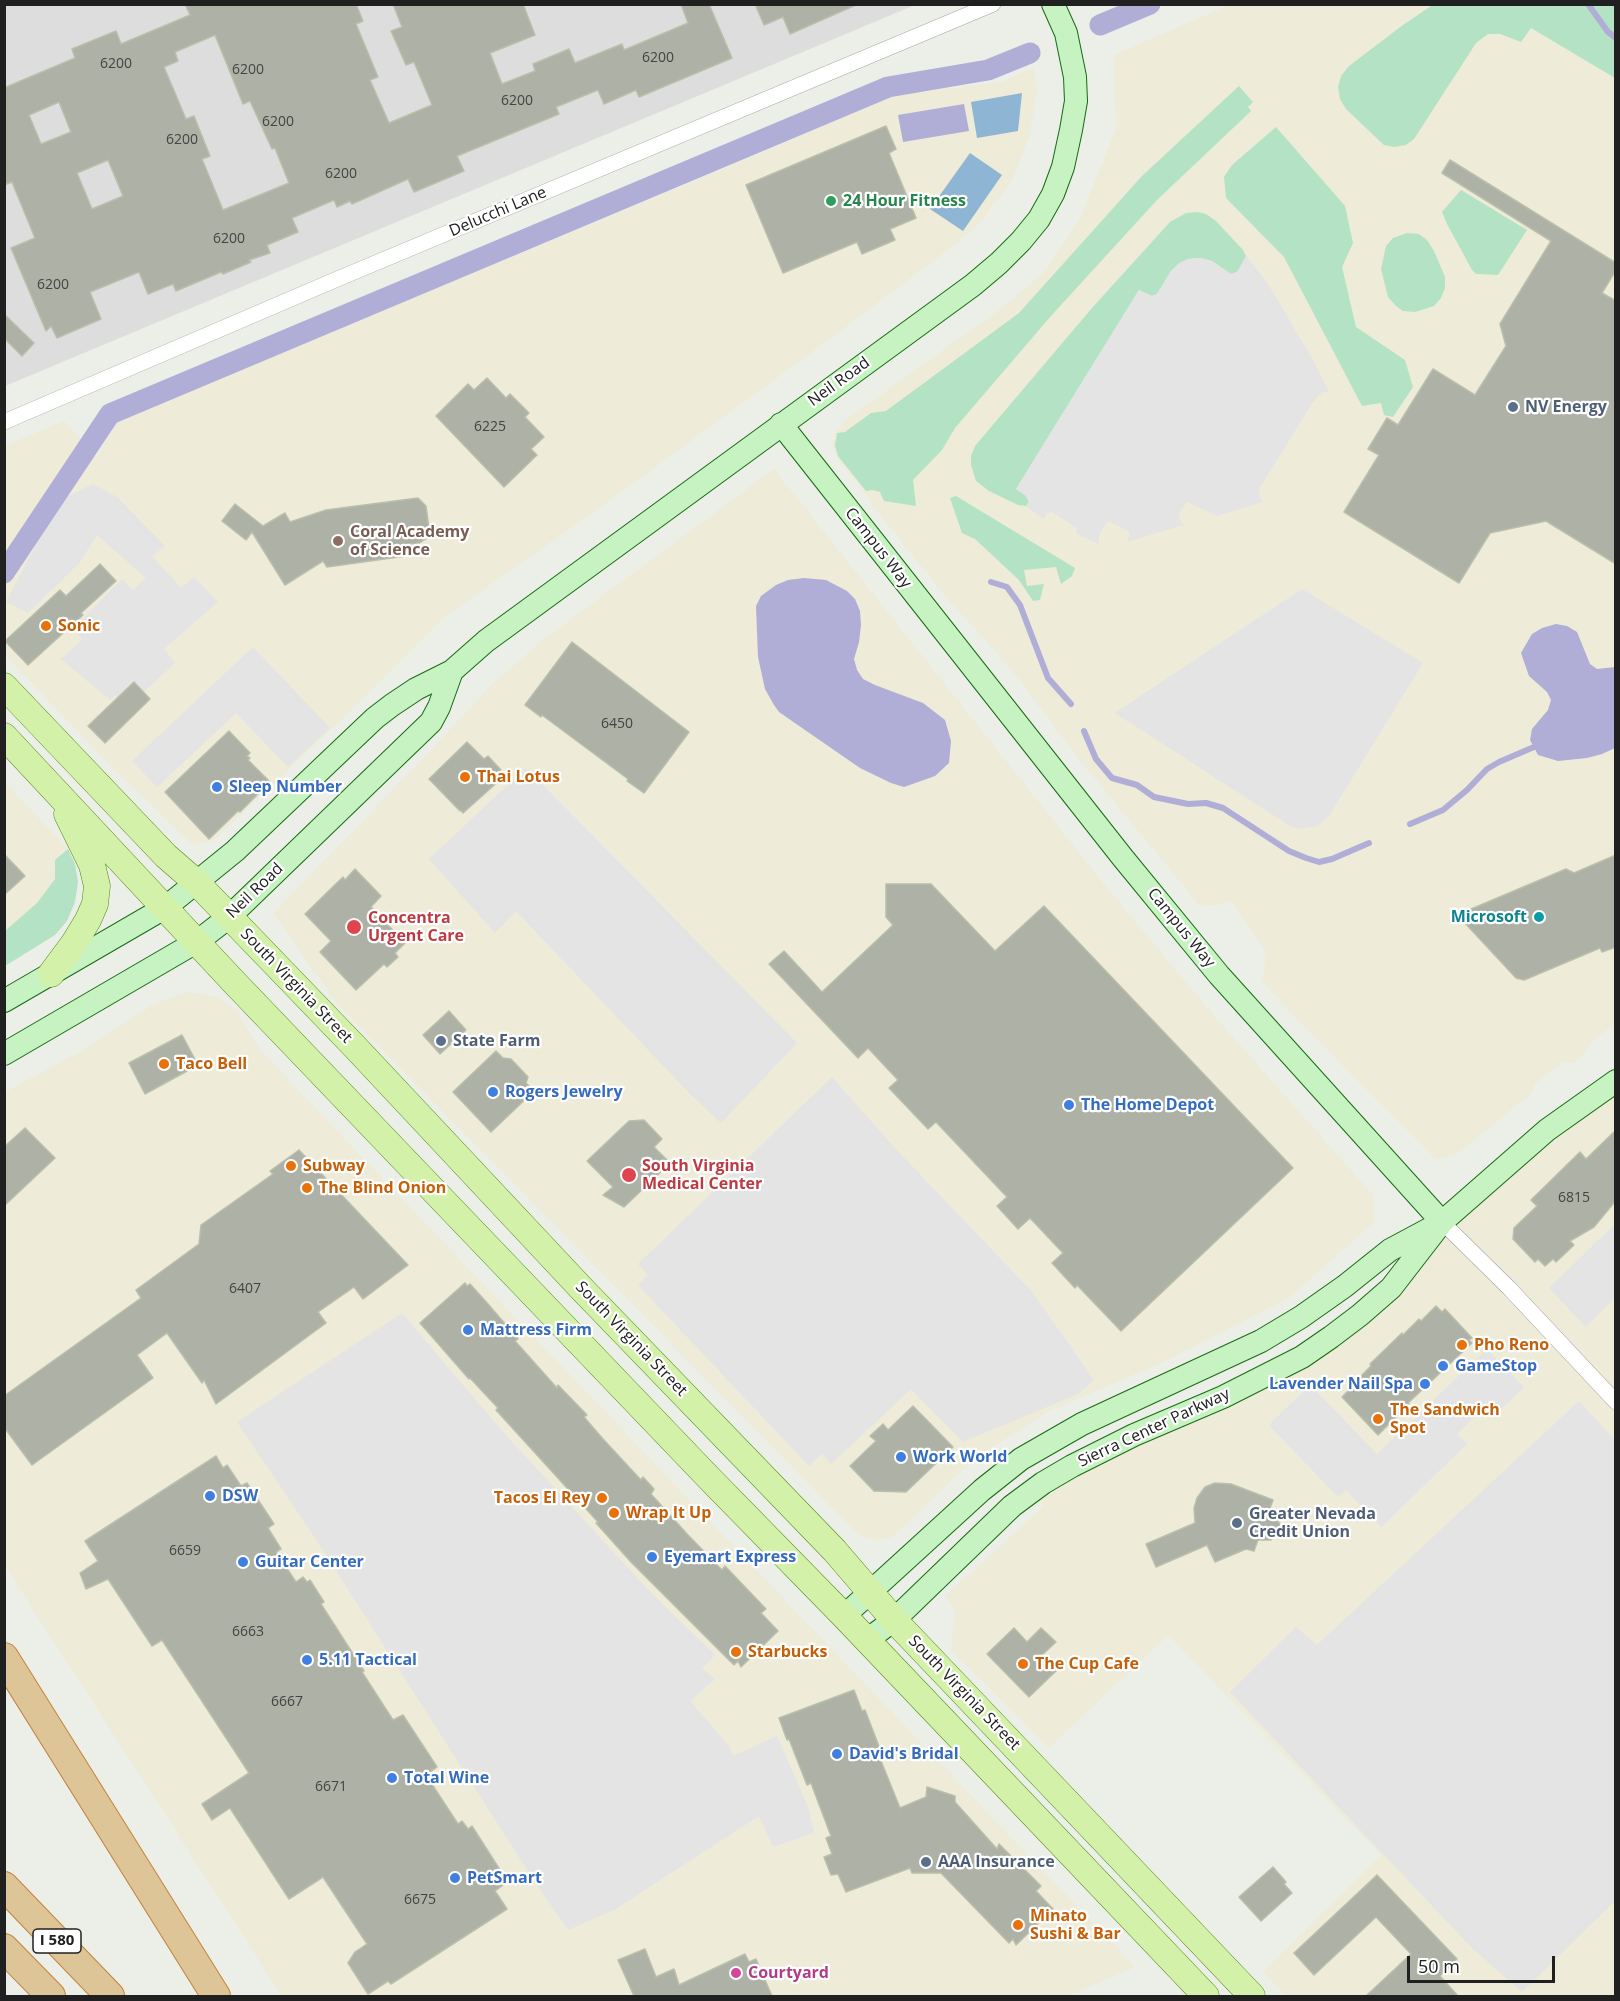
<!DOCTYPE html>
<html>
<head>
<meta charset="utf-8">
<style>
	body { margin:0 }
	#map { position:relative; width:1620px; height:2001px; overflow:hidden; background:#ebefe7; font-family:"Open Sans",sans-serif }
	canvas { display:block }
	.frame { position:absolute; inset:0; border:6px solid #202020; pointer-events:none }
	.scale { position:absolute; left:1407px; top:1956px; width:148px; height:27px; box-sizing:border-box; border:3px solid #202020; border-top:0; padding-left:8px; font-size:18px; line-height:21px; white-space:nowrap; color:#202020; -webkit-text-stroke:4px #fff; paint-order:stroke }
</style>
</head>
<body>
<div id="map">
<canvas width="1620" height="2001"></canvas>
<div class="frame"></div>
<div class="scale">50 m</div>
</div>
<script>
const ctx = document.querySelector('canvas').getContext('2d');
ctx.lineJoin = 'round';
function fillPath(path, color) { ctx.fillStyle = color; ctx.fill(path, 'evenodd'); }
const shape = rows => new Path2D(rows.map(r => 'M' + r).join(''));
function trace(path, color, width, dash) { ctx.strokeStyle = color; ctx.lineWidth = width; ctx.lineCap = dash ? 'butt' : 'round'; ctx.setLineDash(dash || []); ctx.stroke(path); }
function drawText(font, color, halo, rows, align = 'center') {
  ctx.font = font + ' "Open Sans",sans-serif'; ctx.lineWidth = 4.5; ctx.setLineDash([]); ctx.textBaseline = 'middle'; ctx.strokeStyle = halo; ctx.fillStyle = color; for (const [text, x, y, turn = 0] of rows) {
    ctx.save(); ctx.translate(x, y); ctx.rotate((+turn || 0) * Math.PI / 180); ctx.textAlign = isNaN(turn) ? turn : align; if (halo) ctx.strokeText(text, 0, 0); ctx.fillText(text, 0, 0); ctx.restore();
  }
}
fillPath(shape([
	[5,5,915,5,5,386]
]), '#dedddd');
fillPath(shape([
	[1229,5,1615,5,1615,1025,1596,1037,1581,1057,1575,1063,1564,1062,1533,1085,1534,1091,1461,1151,1455,1155,1444,1158,1436,1159,1346,1069,1263,983,1266,953,1230,900,1219,905,1200,906,1075,754,1007,664,947,598,872,505,868,496,837,458,833,444,836,431,843,422,1002,308,1041,275,1079,221,1116,129,1114,55],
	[1033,68,1037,89,1029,138,1012,180,984,218,953,246,827,341,602,506,446,616,343,718,214,840,196,845,190,842,112,768,5,655,5,446,64,421,97,457,116,422,735,164,895,95,1002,82],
	[774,469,1103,883,1216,1018,1373,1195,1374,1222,1289,1298,1159,1364,1047,1412,973,1460,894,1536,877,1541,859,1535,338,1005,273,913,417,765,493,683,547,637],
	[4,781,68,849,75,864,78,882,75,902,67,921,55,935,4,966],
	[187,992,217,997,237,1011,261,1051,1135,1967,1067,1996,282,1996,5,1566,5,1092,80,1052,154,1004],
	[1615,1080,1615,1996,1286,1996,1263,1972,1381,1855,1168,1635,1049,1748,951,1650,955,1611,945,1596,1044,1506,1033,1495,1343,1332,1435,1229]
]), '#eeebd9');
fillPath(shape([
	[1434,4,1615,5,1615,78,1531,28,1521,42,1500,34,1488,34,1476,43,1414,139,1406,145,1394,147,1384,145,1346,109,1340,99,1338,87,1341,76,1349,66,1403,25],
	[1239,86,1253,102,1248,107,1251,111,1157,200,1050,317,955,428,942,450,913,480,916,506,884,501,880,492,872,490,866,491,838,456,835,446,837,433,845,432,871,413,886,411,1019,313,1142,176],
	[1276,127,1345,206,1353,243,1342,267,1356,327,1405,360,1413,387,1393,417,1384,415,1381,403,1362,406,1284,257,1226,198,1224,177,1232,165],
	[1461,190,1527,230,1498,275,1476,274,1472,270,1447,224,1442,212],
	[1198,212,1206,214,1216,221,1243,250,1246,256,1242,266,1237,272,1231,274,1212,261,1200,258,1188,259,1171,271,1157,294,1152,296,1139,290,1016,489,1026,496,1029,502,1026,506,1018,505,989,491,976,481,971,465,971,456,975,446,1092,308,1170,222,1186,213],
	[1407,233,1419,234,1427,240,1434,251,1445,277,1445,288,1441,298,1434,306,1415,312,1403,311,1396,306,1388,297,1381,269,1386,246,1393,238],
	[956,496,1075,568,1072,576,1061,584,1056,567,1024,570,1027,586,1044,584,1040,600,1033,601,1019,580,975,539,962,533,950,498],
	[68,849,75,864,78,882,75,902,67,921,55,935,5,966,5,931,37,903,55,879,55,860]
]), '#b3e3c4');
fillPath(shape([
	[1022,93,1018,131,977,138,971,102],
	[970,153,1002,175,963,231,930,209]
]), '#8fb5d5');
fillPath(shape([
	[1246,256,1268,284,1313,360,1329,392,1322,392,1311,405,1259,489,1260,497,1263,502,1217,516,1187,502,1180,512,1179,519,1184,525,1127,542,1130,532,1109,521,1104,526,1099,536,1099,544,1076,534,1077,528,1052,512,1047,513,1044,519,1026,506,1029,502,1026,496,1016,489,1139,290,1152,296,1157,294,1171,271,1179,263,1188,259,1200,258,1212,261,1231,274,1237,272],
	[93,484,117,497,165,546,152,556,181,588,194,577,218,602,164,649,175,663,127,707,115,695,110,700,61,659,82,640,73,628,122,579,133,590,146,578,97,535,80,562,28,613,6,602,59,500],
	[1302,589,1423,663,1329,816,1317,826,1300,829,1290,826,1115,713],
	[253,647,330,728,288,767,236,713,157,787,132,761],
	[526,768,797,1043,721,1123,690,1094,516,911,495,933,429,859],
	[832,1077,893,1146,1032,1292,1094,1380,1078,1394,963,1442,911,1389,831,1464,822,1453,809,1466,638,1285,648,1275,638,1264],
	[1615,1224,1615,1298,1586,1327,1549,1288],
	[402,1313,502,1431,652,1594,715,1655,702,1668,715,1679,690,1701,729,1746,733,1756,777,1736,808,1807,814,1833,773,1847,759,1816,614,1910,568,1930,531,1876,317,1541,237,1422],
	[1487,1349,1524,1387,1494,1416,1485,1407,1457,1434,1467,1444,1381,1527,1346,1490,1338,1497,1269,1425,1310,1385,1377,1454],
	[1579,1401,1615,1440,1615,1901,1522,1992,1472,1948,1230,1692,1296,1627,1317,1645]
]), '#e4e4e4');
fillPath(shape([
	[964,104,969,131,903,142,898,115],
	[804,578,826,580,847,591,855,599,860,611,861,625,859,642,854,659,857,670,863,679,875,685,923,703,945,720,951,741,949,763,935,776,904,787,891,783,860,768,779,712,774,705,765,689,758,657,756,606,761,596,776,585,788,580],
	[1556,624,1567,626,1577,632,1590,664,1597,669,1615,667,1615,748,1602,754,1587,758,1558,761,1538,755,1530,740,1532,729,1548,710,1551,700,1547,692,1529,676,1521,653,1532,634,1542,628]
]), '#b0add7');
trace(shape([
	[1588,4,1608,32,1616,38],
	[991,582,1007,587,1020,605,1048,678,1071,704],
	[1084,731,1096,759,1112,778,1137,785,1154,797,1188,804,1206,803,1223,808,1289,851,1306,858,1319,862,1332,859,1369,843],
	[1410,824,1443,810,1467,790,1487,769,1499,762,1534,747]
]), '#b0add7', 6);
trace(shape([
	[1100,25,1150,4],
	[4,573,110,414,888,87,988,70,1030,53]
]), '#b0add7', 21);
const building = shape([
	[185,4,356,4,363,21,356,24,378,77,370,80,389,123,432,105,414,62,406,65,391,31,402,27,393,4,523,4,535,35,490,53,502,84,535,71,533,64,569,49,575,63,622,44,624,50,688,23,681,4,709,4,732,58,639,97,636,90,604,104,598,90,556,107,559,114,457,156,464,171,414,192,408,179,352,204,350,201,337,207,334,200,292,218,298,232,267,245,270,253,249,260,251,262,223,274,221,272,176,291,173,284,148,294,139,272,90,292,101,319,57,338,51,326,46,331,11,248,35,238,12,182,4,185,4,88,75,58,72,49,116,31,121,44,190,15,185,4],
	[215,35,243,104,250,101,272,149,275,148,289,183,223,210,202,159,210,156,194,116,186,119,164,67,178,61,175,52,215,35],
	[59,102,71,132,41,144,29,115,59,102],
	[108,160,123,196,92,209,77,173,108,160],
	[755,4,858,4,790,34,783,17,764,25,755,4],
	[886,126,896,149,889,153,916,218,890,229,895,240,862,254,857,242,783,273,746,185,886,126],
	[1450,160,1616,263,1616,270,1602,293,1616,301,1616,564,1546,521,1490,533,1459,583,1344,512,1379,455,1368,449,1387,418,1398,425,1433,369,1475,395,1506,346,1500,324,1551,241,1442,173,1450,160],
	[4,314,34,343,22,356,4,338,4,314],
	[487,378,506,398,510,394,529,413,525,417,544,437,531,449,537,455,504,487,436,416,468,384,474,390,487,378],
	[418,498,426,506,430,536,419,543,409,544,409,550,406,550,406,556,327,567,323,561,285,585,252,532,246,540,222,521,235,504,263,526,285,513,290,522,326,510,418,498],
	[100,564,116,581,81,613,83,615,28,665,5,641,60,590,66,596,100,564],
	[572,642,689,732,644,793,627,781,628,779,542,715,541,717,525,705,572,642],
	[134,682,150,699,105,743,88,726,134,682],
	[229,731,250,753,247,756,250,758,248,760,270,782,240,812,238,811,209,839,165,792,229,731],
	[467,742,484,759,488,756,501,770,496,774,501,779,463,813,461,810,460,811,429,779,467,742],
	[4,854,25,876,4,895,4,854],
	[1616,855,1616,947,1602,952,1600,948,1524,980,1516,978,1463,921,1464,912,1566,869,1574,873,1616,855],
	[355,869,381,896,371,907,405,943,395,953,398,957,387,967,384,964,356,990,320,952,331,941,305,914,343,877,345,880,355,869],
	[886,884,931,884,995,951,1044,906,1293,1168,1121,1331,1077,1285,1075,1288,1052,1263,1063,1253,1030,1218,1018,1229,997,1206,1007,1197,936,1122,928,1129,889,1088,898,1080,868,1048,858,1058,769,964,784,951,822,992,893,925,886,917,886,884],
	[449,1011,466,1030,440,1054,423,1035,449,1011],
	[182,1035,198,1065,145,1094,129,1063,182,1035],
	[496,1051,503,1058,511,1059,528,1077,526,1083,534,1091,491,1132,453,1092,496,1051],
	[644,1120,662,1139,654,1147,670,1163,624,1207,603,1195,613,1187,587,1161,629,1121,644,1120],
	[25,1128,55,1158,4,1206,4,1147,25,1128],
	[1616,1130,1616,1198,1613,1204,1594,1227,1570,1241,1574,1245,1556,1262,1553,1259,1545,1266,1538,1259,1535,1262,1513,1239,1514,1228,1537,1206,1531,1200,1580,1152,1586,1159,1616,1130],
	[299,1150,408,1265,363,1299,354,1287,318,1312,326,1323,216,1404,204,1380,202,1383,167,1333,137,1355,153,1378,32,1465,4,1427,4,1396,141,1298,136,1290,199,1244,201,1225,273,1174,270,1171,299,1150],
	[465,1283,467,1286,470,1284,488,1304,518,1339,515,1341,557,1388,558,1385,587,1415,584,1417,603,1439,641,1480,643,1477,654,1489,651,1494,688,1535,722,1570,725,1566,766,1609,761,1613,778,1631,741,1667,738,1661,734,1665,631,1562,596,1523,598,1522,496,1410,498,1408,470,1378,469,1379,420,1323,465,1283],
	[1436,1306,1442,1312,1445,1309,1472,1338,1469,1340,1472,1343,1408,1403,1409,1404,1378,1435,1342,1397,1357,1382,1356,1381,1371,1366,1370,1364,1402,1333,1403,1335,1419,1319,1421,1321,1436,1306],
	[913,1406,953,1447,906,1492,874,1491,850,1466,876,1441,870,1436,883,1424,888,1430,913,1406],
	[216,1456,223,1468,227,1465,241,1486,247,1483,274,1524,268,1528,281,1549,276,1552,296,1582,303,1577,307,1582,310,1580,324,1602,321,1604,364,1671,362,1672,393,1720,403,1715,437,1767,426,1775,458,1824,462,1821,468,1829,472,1826,502,1873,503,1885,495,1891,507,1909,391,1984,388,1981,368,1994,348,1963,355,1952,367,1944,323,1877,289,1899,230,1808,212,1820,202,1804,249,1773,162,1640,152,1646,108,1579,86,1589,80,1573,98,1561,85,1541,216,1456],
	[1215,1483,1231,1484,1273,1500,1269,1511,1280,1524,1278,1534,1271,1540,1258,1540,1254,1551,1246,1549,1215,1562,1207,1545,1156,1567,1146,1544,1195,1523,1194,1508,1197,1498,1205,1487,1215,1483],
	[1014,1628,1027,1642,1041,1628,1056,1642,1041,1656,1056,1671,1029,1697,987,1654,1014,1628],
	[854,1690,862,1711,865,1710,880,1749,877,1751,900,1808,926,1797,927,1787,955,1796,955,1802,997,1849,999,1844,1041,1886,1036,1891,1053,1909,1016,1945,1013,1939,1009,1943,941,1873,912,1873,910,1868,846,1892,838,1874,831,1875,824,1857,832,1854,826,1838,831,1836,811,1783,807,1785,789,1739,787,1740,779,1718,854,1690],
	[1273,1867,1286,1882,1284,1884,1292,1893,1261,1921,1239,1897,1273,1867],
	[1377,1875,1457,1959,1440,1976,1458,1996,1366,1996,1411,1954,1376,1917,1314,1975,1294,1953,1377,1875],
	[645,1949,656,1977,674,1969,679,1985,745,1954,749,1962,756,1959,772,1996,634,1996,618,1960,645,1949]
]);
fillPath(building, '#aeb1a6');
trace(building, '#b9bfab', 1.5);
const street = shape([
	[4,422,335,280,993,4],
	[1442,1222,1509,1288,1616,1402]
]);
const secondary = shape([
	[781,424,1123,858,1219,975,1442,1222],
	[4,1001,166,907,235,851,375,718,392,705,416,689,452,671,486,641,973,285,999,263,1021,241,1039,219,1053,194,1063,167,1071,130,1076,101,1075,77,1066,33,1053,4],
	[4,1054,198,941,229,917,431,722,439,707,452,671],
	[844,1616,982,1490,1021,1459,1082,1424,1261,1341,1301,1317,1345,1286,1390,1250,1433,1227],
	[867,1640,894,1620,1012,1506,1043,1483,1072,1466,1134,1435,1223,1397,1302,1357,1331,1337,1360,1315,1391,1288,1442,1222,1547,1130,1616,1081]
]);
const primary = shape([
	[4,686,166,856,197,883,356,1048,581,1288,835,1551,894,1620,1252,1996],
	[4,736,232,980,709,1478,844,1616,1206,1996],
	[51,974,74,943,88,920,95,904,97,886,92,865,67,814]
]);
const highway = shape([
	[4,1657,216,1996],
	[4,1886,110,1996],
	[4,1948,51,1996]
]);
trace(street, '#a1a1a1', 16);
trace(secondary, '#176b12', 24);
trace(primary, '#4c8912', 27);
trace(highway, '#c6813b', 30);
trace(street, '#fff', 15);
trace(secondary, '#c7f2c2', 22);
trace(primary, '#d4f1aa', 26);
trace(highway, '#ddc598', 28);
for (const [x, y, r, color] of [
	[831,201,6,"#2e9e5b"],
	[1513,407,6,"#5c6f8a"],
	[338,541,6,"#8d6e63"],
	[46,626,6,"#e8710a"],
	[465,777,6,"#e8710a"],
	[217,787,6,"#3f7fe0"],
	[1539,917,6,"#0f9aa8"],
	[354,927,8,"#e0444e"],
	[441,1041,6,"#5c6f8a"],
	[164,1064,6,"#e8710a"],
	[493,1092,6,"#3f7fe0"],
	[1069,1105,6,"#3f7fe0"],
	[291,1166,6,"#e8710a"],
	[629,1175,8,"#e0444e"],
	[307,1188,6,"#e8710a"],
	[468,1330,6,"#3f7fe0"],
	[1462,1345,6,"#e8710a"],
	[1443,1366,6,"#3f7fe0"],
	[1425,1384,6,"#3f7fe0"],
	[1378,1419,6,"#e8710a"],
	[901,1457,6,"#3f7fe0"],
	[210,1496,6,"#3f7fe0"],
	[602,1498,6,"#e8710a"],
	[614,1513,6,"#e8710a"],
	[1237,1523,6,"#5c6f8a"],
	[652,1557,6,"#3f7fe0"],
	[243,1562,6,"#3f7fe0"],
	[736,1652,6,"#e8710a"],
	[307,1660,6,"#3f7fe0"],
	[1023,1664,6,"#e8710a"],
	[837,1754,6,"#3f7fe0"],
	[392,1778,6,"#3f7fe0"],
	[926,1862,6,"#5c6f8a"],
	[455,1878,6,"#3f7fe0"],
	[1018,1925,6,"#e8710a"],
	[736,1973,6,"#d1479c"]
]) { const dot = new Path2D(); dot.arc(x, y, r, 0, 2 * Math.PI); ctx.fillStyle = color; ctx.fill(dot); trace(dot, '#fff', 2); }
drawText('14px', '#444442', null, [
	["6200",658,58],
	["6200",116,64],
	["6200",248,70],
	["6200",517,101],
	["6200",278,122],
	["6200",182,140],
	["6200",341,174],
	["6200",229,239],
	["6200",53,285],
	["6225",490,427],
	["6450",617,724],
	["6815",1574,1198],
	["6407",245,1289],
	["6659",185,1551],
	["6663",248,1632],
	["6667",287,1702],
	["6671",331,1787],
	["6675",420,1900]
]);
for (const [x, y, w] of [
	[57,1941,48]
]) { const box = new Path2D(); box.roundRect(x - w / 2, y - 12, w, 24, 4.5); ctx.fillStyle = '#fff'; ctx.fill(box); trace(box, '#202020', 1.5); }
drawText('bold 15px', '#202020', null, [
	["I 580",57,1941]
]);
drawText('bold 16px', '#27864d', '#fff', [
	["24 Hour Fitness",843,201]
], 'left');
drawText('16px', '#202020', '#fff', [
	["Delucchi Lane",498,212,-23],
	["Neil Road",839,382,-36],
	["Campus Way",878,548,52],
	["Neil Road",255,891,-44],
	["Campus Way",1181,928,51],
	["South Virginia Street",296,986,46],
	["South Virginia Street",631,1339,46],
	["Sierra Center Parkway",1154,1428,-25],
	["South Virginia Street",964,1693,46]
]);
drawText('bold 16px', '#4e5e75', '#fff', [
	["NV Energy",1525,407],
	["State Farm",453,1041],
	["Greater Nevada",1249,1514],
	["Credit Union",1249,1532],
	["AAA Insurance",938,1862]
], 'left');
drawText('bold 16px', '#785e54', '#fff', [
	["Coral Academy",350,532],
	["of Science",350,550]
], 'left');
drawText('bold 16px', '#c56008', '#fff', [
	["Sonic",58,626],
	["Thai Lotus",477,777],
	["Taco Bell",176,1064],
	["Subway",303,1166],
	["The Blind Onion",319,1188],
	["Pho Reno",1474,1345],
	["The Sandwich",1390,1410],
	["Spot",1390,1428],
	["Tacos El Rey",590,1498,"right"],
	["Wrap It Up",626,1513],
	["Starbucks",748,1652],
	["The Cup Cafe",1035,1664],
	["Minato",1030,1916],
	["Sushi & Bar",1030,1934]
], 'left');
drawText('bold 16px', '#366cbe', '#fff', [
	["Sleep Number",229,787],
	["Rogers Jewelry",505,1092],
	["The Home Depot",1081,1105],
	["Mattress Firm",480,1330],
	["GameStop",1455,1366],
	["Lavender Nail Spa",1413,1384,"right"],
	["Work World",913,1457],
	["DSW",222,1496],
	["Eyemart Express",664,1557],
	["Guitar Center",255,1562],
	["5.11 Tactical",319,1660],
	["David's Bridal",849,1754],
	["Total Wine",404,1778],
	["PetSmart",467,1878]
], 'left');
drawText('bold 16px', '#0d838f', '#fff', [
	["Microsoft",1527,917]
], 'right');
drawText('bold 16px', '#be3a42', '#fff', [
	["Concentra",368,918],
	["Urgent Care",368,936],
	["South Virginia",642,1166],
	["Medical Center",642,1184]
], 'left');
drawText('bold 16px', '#b23c85', '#fff', [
	["Courtyard",748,1973]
], 'left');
</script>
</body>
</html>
